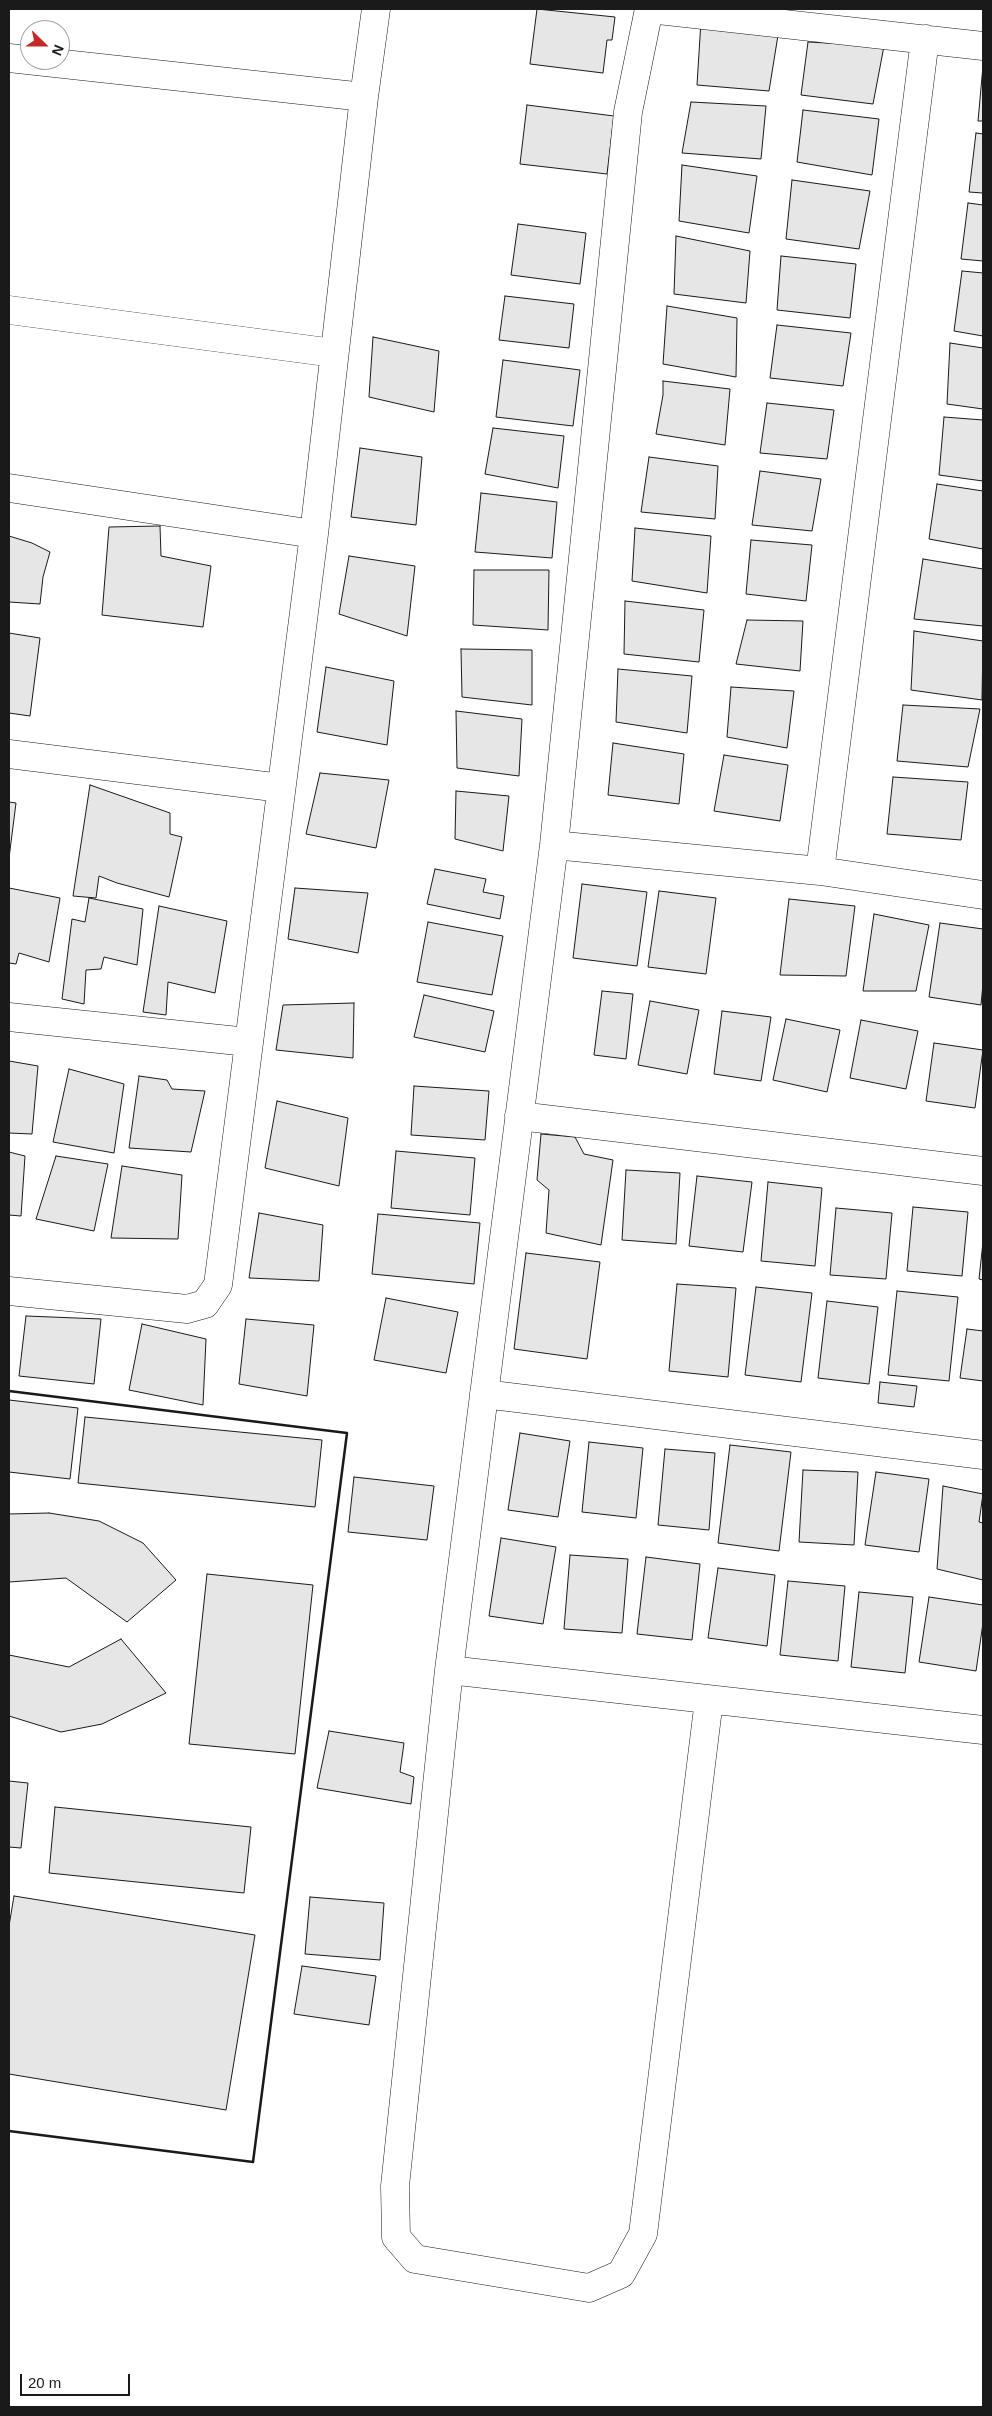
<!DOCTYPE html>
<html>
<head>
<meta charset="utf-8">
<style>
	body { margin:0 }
	#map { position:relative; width:992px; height:2416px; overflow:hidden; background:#fff; font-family:Helvetica,sans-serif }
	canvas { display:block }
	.frame { position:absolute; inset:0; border:10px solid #1a1a1a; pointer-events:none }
	.north { position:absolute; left:20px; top:20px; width:50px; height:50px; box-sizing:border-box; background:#fff; border:1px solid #a3a3a3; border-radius:50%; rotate:112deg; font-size:14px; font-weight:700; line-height:20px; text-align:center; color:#1a1a1a }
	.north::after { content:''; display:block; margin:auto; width:18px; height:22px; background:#c62828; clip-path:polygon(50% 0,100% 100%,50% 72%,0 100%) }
	.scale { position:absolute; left:20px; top:2374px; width:110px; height:22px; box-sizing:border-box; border:2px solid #1a1a1a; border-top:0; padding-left:6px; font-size:15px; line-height:18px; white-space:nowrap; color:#1a1a1a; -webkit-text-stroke:4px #fff; paint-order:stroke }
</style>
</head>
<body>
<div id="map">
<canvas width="992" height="2416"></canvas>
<div class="frame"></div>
<div class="north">N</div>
<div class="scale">20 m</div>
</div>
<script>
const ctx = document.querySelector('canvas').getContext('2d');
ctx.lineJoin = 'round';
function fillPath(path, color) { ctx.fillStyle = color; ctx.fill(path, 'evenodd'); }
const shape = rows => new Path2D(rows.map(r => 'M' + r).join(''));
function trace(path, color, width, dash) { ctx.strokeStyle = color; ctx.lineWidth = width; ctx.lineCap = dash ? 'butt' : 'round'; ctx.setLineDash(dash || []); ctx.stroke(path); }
const building = shape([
	[537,9,615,17,612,40,607,40,603,73,530,64,537,9],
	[701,21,779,29,769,91,697,85,701,21],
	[808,42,884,46,873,104,801,95,808,42],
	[983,66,983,121,978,121,983,66],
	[691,102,766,106,761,159,682,153,691,102],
	[527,105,614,116,607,174,520,164,527,105],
	[803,110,879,119,872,175,797,162,803,110],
	[976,133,983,134,983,193,969,192,976,133],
	[682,165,757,176,749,233,679,221,682,165],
	[792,180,870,191,859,249,786,239,792,180],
	[968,203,983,205,983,261,961,259,968,203],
	[518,224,586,233,580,284,511,275,518,224],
	[676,236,750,251,746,303,674,294,676,236],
	[781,256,856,264,850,318,777,310,781,256],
	[962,271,983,273,983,336,954,331,962,271],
	[505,296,574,304,569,348,499,340,505,296],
	[667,306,737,318,736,377,663,364,667,306],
	[777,325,851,333,843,386,770,378,777,325],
	[373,337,439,351,434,412,369,397,373,337],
	[950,343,983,348,983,409,947,404,950,343],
	[503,360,580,370,573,426,496,417,503,360],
	[663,381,730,389,725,445,656,434,663,395,663,381],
	[767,403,834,410,827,459,760,453,767,403],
	[944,417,983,420,983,481,939,475,944,417],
	[493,428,564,436,558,488,485,474,493,428],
	[360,448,422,457,416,525,351,517,360,448],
	[649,457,718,466,715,519,641,512,649,457],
	[760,471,821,479,812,531,752,525,760,471],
	[937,484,983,491,983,549,929,539,937,484],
	[481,493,557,502,552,558,475,552,481,493],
	[160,526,161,556,211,566,203,627,102,615,109,527,160,526],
	[635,528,711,536,707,593,632,581,635,528],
	[9,536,32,543,50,552,43,577,40,604,9,602,9,536],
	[751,540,812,545,806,601,746,594,751,540],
	[349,556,415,566,407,636,339,614,349,556],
	[923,559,983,569,983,626,914,619,923,559],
	[474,570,549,570,548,630,473,625,474,570],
	[625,601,704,610,699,662,624,654,625,601],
	[747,620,803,621,800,671,736,664,747,620],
	[914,631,983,641,982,700,911,690,914,631],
	[9,633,40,638,30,716,9,713,9,633],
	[461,649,532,650,532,705,462,697,461,649],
	[326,667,394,681,387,745,317,732,326,667],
	[618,669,692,676,687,733,616,722,618,669],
	[731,687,794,691,787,748,727,737,731,687],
	[903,705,980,709,968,767,897,761,903,705],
	[456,711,522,719,519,776,457,768,456,711],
	[613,743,684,754,679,804,608,795,613,743],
	[724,755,788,765,780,821,714,811,724,755],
	[320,773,389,780,376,848,306,834,320,773],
	[893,777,968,782,961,840,887,834,893,777],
	[90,785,170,813,170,834,182,837,169,897,117,883,99,876,96,898,73,896,90,785],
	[456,791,509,796,503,851,455,839,456,791],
	[9,802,16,803,9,858,9,802],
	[435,869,486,879,483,892,504,896,500,919,427,904,435,869],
	[582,884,647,892,637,966,573,958,582,884],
	[9,888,60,898,49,962,19,953,16,964,9,963,9,888],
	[295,888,368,893,358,953,288,939,295,888],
	[659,891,716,898,706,974,648,967,659,891],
	[89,898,143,909,137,965,104,957,101,969,86,970,84,1004,62,999,72,919,85,922,89,898],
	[789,899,855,906,846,976,780,975,789,899],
	[159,906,227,921,215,993,168,982,166,1015,143,1012,159,906],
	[874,914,929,925,916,991,863,991,874,914],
	[428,922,503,936,492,995,417,982,428,922],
	[940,923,983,929,983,984,981,1005,929,997,940,923],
	[602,991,633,994,626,1059,594,1055,602,991],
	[424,995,494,1011,485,1052,414,1037,424,995],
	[650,1001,699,1010,687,1074,638,1065,650,1001],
	[354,1003,353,1058,276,1050,283,1005,354,1003],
	[722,1011,771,1017,761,1081,714,1074,722,1011],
	[786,1019,840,1030,827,1092,773,1080,786,1019],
	[861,1020,918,1031,906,1089,850,1078,861,1020],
	[934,1043,983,1050,975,1108,926,1101,934,1043],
	[9,1061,38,1066,32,1134,9,1133,9,1061],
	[69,1069,124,1084,114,1153,53,1142,69,1069],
	[139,1076,167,1080,172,1089,205,1091,191,1152,129,1148,139,1076],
	[414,1086,489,1091,485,1140,411,1135,414,1086],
	[277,1101,348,1118,339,1186,265,1168,277,1101],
	[541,1134,575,1137,584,1154,613,1160,601,1245,546,1233,549,1190,537,1180,541,1134],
	[396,1151,475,1158,470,1215,391,1208,396,1151],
	[9,1152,25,1156,21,1216,9,1215,9,1152],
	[56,1156,108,1164,94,1231,36,1219,56,1156],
	[122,1166,182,1175,178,1239,111,1238,122,1166],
	[626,1170,680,1173,676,1244,622,1240,626,1170],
	[697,1176,752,1182,743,1252,689,1246,697,1176],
	[768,1182,822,1188,815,1266,761,1261,768,1182],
	[913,1207,968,1212,962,1276,907,1271,913,1207],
	[836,1208,892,1213,886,1279,830,1275,836,1208],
	[259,1213,323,1225,319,1281,249,1278,259,1213],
	[378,1214,480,1223,474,1284,372,1274,378,1214],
	[983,1242,983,1280,979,1279,983,1242],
	[526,1253,600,1262,587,1359,514,1349,526,1253],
	[677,1284,736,1288,728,1377,669,1371,677,1284],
	[756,1287,812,1293,801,1382,745,1375,756,1287],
	[897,1291,958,1297,949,1381,888,1375,897,1291],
	[386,1298,458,1312,446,1373,374,1360,386,1298],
	[827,1301,878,1307,869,1384,818,1378,827,1301],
	[26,1316,101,1319,94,1384,19,1376,26,1316],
	[246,1319,314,1325,307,1396,239,1384,246,1319],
	[142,1324,206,1339,203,1405,129,1390,142,1324],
	[967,1329,983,1331,983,1381,960,1378,967,1329],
	[880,1382,917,1386,914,1407,878,1403,880,1382],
	[9,1400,78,1408,70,1479,9,1472,9,1400],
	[85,1417,322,1440,315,1507,78,1483,85,1417],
	[520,1433,570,1441,558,1517,508,1510,520,1433],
	[589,1442,643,1448,636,1518,582,1512,589,1442],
	[730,1445,791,1452,779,1551,718,1543,730,1445],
	[665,1449,715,1453,709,1530,658,1525,665,1449],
	[803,1470,858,1472,854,1545,799,1542,803,1470],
	[876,1472,929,1479,919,1552,865,1545,876,1472],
	[354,1477,434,1486,427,1540,348,1532,354,1477],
	[943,1486,983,1494,979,1522,983,1523,983,1580,937,1569,943,1486],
	[49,1513,99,1521,143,1543,176,1580,127,1622,66,1578,9,1582,9,1514,49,1513],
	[501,1538,556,1547,543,1624,489,1616,501,1538],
	[570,1555,628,1559,622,1633,564,1629,570,1555],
	[646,1557,700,1564,692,1640,637,1634,646,1557],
	[718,1568,775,1575,767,1646,708,1638,718,1568],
	[207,1574,313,1585,295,1754,189,1744,207,1574],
	[788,1581,845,1586,838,1661,780,1655,788,1581],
	[859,1592,913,1597,905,1673,851,1667,859,1592],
	[929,1597,983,1605,983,1623,976,1671,919,1662,929,1597],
	[121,1639,166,1693,102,1724,61,1732,9,1716,9,1655,69,1667,121,1639],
	[329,1731,404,1743,400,1772,414,1777,411,1804,317,1788,329,1731],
	[9,1781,28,1783,21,1848,9,1847,9,1781],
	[55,1807,251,1827,244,1893,49,1873,55,1807],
	[14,1896,255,1935,226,2110,9,2074,9,1926,14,1896],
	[310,1897,384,1903,380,1960,305,1954,310,1897],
	[302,1966,376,1976,369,2025,294,2014,302,1966]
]);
fillPath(building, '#e6e6e6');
trace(building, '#1a1a1a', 1);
const minor = shape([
	[649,9,628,112,554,845,449,1670,395,2186,396,2237,415,2259,589,2288,621,2274,643,2234,709,1700],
	[649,9,983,46],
	[9,58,364,97],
	[9,310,334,353],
	[9,488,314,534],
	[9,754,281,788],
	[554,845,820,871,983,895],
	[820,871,925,39],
	[9,1017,248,1042],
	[519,1116,983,1171],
	[9,1291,187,1309,205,1304,218,1285,314,534,364,97,376,9],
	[484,1394,983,1455],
	[449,1670,983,1730]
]);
trace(minor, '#1a1a1a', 29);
trace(minor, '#fff', 28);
trace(shape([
	[9,1391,347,1433,253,2162,9,2131]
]), '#1a1a1a', 2.5);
</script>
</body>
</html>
